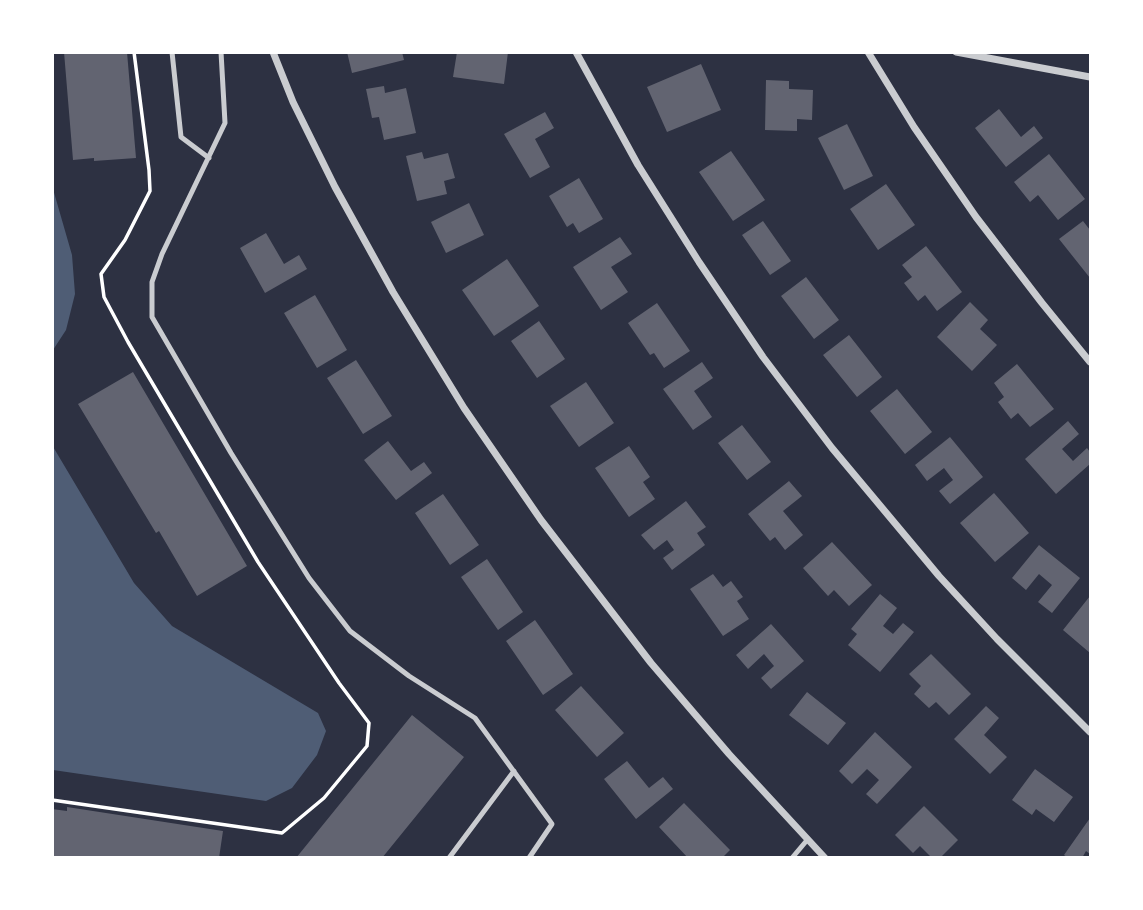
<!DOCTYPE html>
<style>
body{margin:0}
#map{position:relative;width:1143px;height:910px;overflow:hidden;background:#2d3142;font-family:"Zilla Slab",serif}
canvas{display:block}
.frame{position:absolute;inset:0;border:54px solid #fff;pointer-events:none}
</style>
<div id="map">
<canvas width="1143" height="910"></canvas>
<div class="frame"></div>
</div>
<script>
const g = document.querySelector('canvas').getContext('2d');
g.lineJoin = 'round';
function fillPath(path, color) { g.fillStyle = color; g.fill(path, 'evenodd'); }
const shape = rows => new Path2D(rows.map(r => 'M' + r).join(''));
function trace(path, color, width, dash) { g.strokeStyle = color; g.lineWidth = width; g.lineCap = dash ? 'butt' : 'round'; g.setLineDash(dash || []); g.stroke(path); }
fillPath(shape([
 [53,189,72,255,75,294,66,330,53,350],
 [52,445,134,583,172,626,318,713,326,731,317,755,292,788,266,801,53,770]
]), '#4f5d75');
fillPath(shape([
 [64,52,127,52,136,158,94,161,94,158,73,160],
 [347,52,402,52,404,60,352,73],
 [457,52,508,52,504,84,453,77],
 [701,64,721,110,667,132,647,87],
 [766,80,789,81,789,89,813,90,812,120,797,119,797,131,765,130],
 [384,86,385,93,406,88,416,133,384,140,379,117,372,118,366,89],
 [999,109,1021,137,1034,126,1043,138,1006,167,975,128],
 [545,112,554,128,535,139,550,167,530,178,504,134],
 [847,124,873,176,844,190,818,138],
 [731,151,765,200,733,221,699,172],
 [422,152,424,159,448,153,455,178,444,181,447,194,417,201,406,156],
 [1049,154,1085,199,1058,220,1038,195,1030,202,1014,182],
 [579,178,603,219,579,233,573,223,567,227,549,196],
 [886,184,915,225,878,250,850,209],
 [469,203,484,235,446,253,431,222],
 [763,221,791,261,770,275,742,235],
 [1083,221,1090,230,1090,278,1059,239],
 [266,233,284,264,299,255,307,269,265,293,240,248],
 [620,237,632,254,611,267,628,292,601,310,573,267],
 [926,246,962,292,937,311,925,295,918,301,904,283,912,277,902,265],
 [507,259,539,306,494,336,462,290],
 [806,277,839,320,814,339,781,296],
 [315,295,347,350,317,368,284,313],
 [970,302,988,320,980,329,997,345,972,371,937,337],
 [657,303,690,351,664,368,654,353,650,355,628,323],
 [539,321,565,359,537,378,511,341],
 [849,335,882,377,857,397,823,355],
 [356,360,392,416,363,434,327,378],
 [702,362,713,378,694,391,712,417,693,430,663,389],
 [1017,364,1054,409,1030,427,1018,413,1011,419,998,402,1004,397,994,383],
 [133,372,247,566,197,596,159,531,156,533,78,404],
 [586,382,614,423,579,447,550,406],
 [897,389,932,432,905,454,870,411],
 [1068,421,1079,434,1062,449,1073,461,1087,448,1090,452,1090,464,1056,494,1025,459],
 [742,425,771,462,747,480,718,443],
 [950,437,983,477,950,504,939,491,953,480,944,468,927,481,915,465],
 [388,441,411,471,424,462,432,473,396,500,364,460],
 [629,446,650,477,643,482,655,499,629,517,595,468],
 [789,481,802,496,783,511,803,535,785,550,775,537,770,541,748,514],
 [994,493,1029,533,995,562,960,523],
 [443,494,479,545,450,565,415,513],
 [686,501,706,527,697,533,705,545,672,570,663,558,674,550,667,540,654,550,641,535],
 [832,542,872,585,849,606,834,590,828,596,803,568],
 [1039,545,1080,578,1052,613,1038,602,1052,585,1039,574,1026,590,1012,578],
 [487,559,523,612,498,630,461,577],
 [713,574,723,587,731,581,743,597,737,601,749,619,723,636,690,589],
 [880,594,897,608,883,626,893,634,903,623,914,632,880,672,848,645,857,634,851,629],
 [1090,596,1090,653,1063,630],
 [535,620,573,674,543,695,506,641],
 [771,624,804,661,771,689,761,678,774,666,764,654,748,669,736,655],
 [931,654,971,694,949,715,936,702,929,708,914,694,921,686,909,674],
 [581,686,624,733,597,757,555,710],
 [807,692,846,723,828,745,789,715],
 [986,706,999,718,984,735,1007,757,990,774,954,739],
 [412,715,464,757,382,858,296,858],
 [875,732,912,767,877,804,866,794,879,780,867,769,852,784,839,771],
 [627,761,649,788,663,777,673,789,636,819,604,779],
 [1035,769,1073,797,1054,822,1036,809,1032,815,1012,800],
 [684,803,730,850,722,858,688,858,659,827],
 [924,806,958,840,940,858,932,858,920,846,913,853,895,835],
 [67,807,223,831,219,858,52,858,52,809,67,811],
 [1090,818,1090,854,1086,851,1082,858,1068,858,1064,855]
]), '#626471');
trace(shape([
 [52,800,282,833,324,798,367,746,369,723,339,683,258,562,128,342,104,297,101,274,125,240,150,191,149,170,134,52]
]), '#fff', 3.5);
trace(shape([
 [172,52,181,137,209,158],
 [221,52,225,123,162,254,152,282,152,317,231,453,309,578,350,631,409,676,475,718,552,824,529,858],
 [449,858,514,771],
 [792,858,808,839]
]), '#caccd0', 5);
trace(shape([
 [273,52,293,102,335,187,393,292,464,408,541,520,651,663,729,754,825,858],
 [576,52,638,165,699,262,763,357,832,448,939,576,997,639,1090,732],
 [868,52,914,127,976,217,1042,303,1090,362],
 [956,52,1090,77]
]), '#caccd0', 7);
</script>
